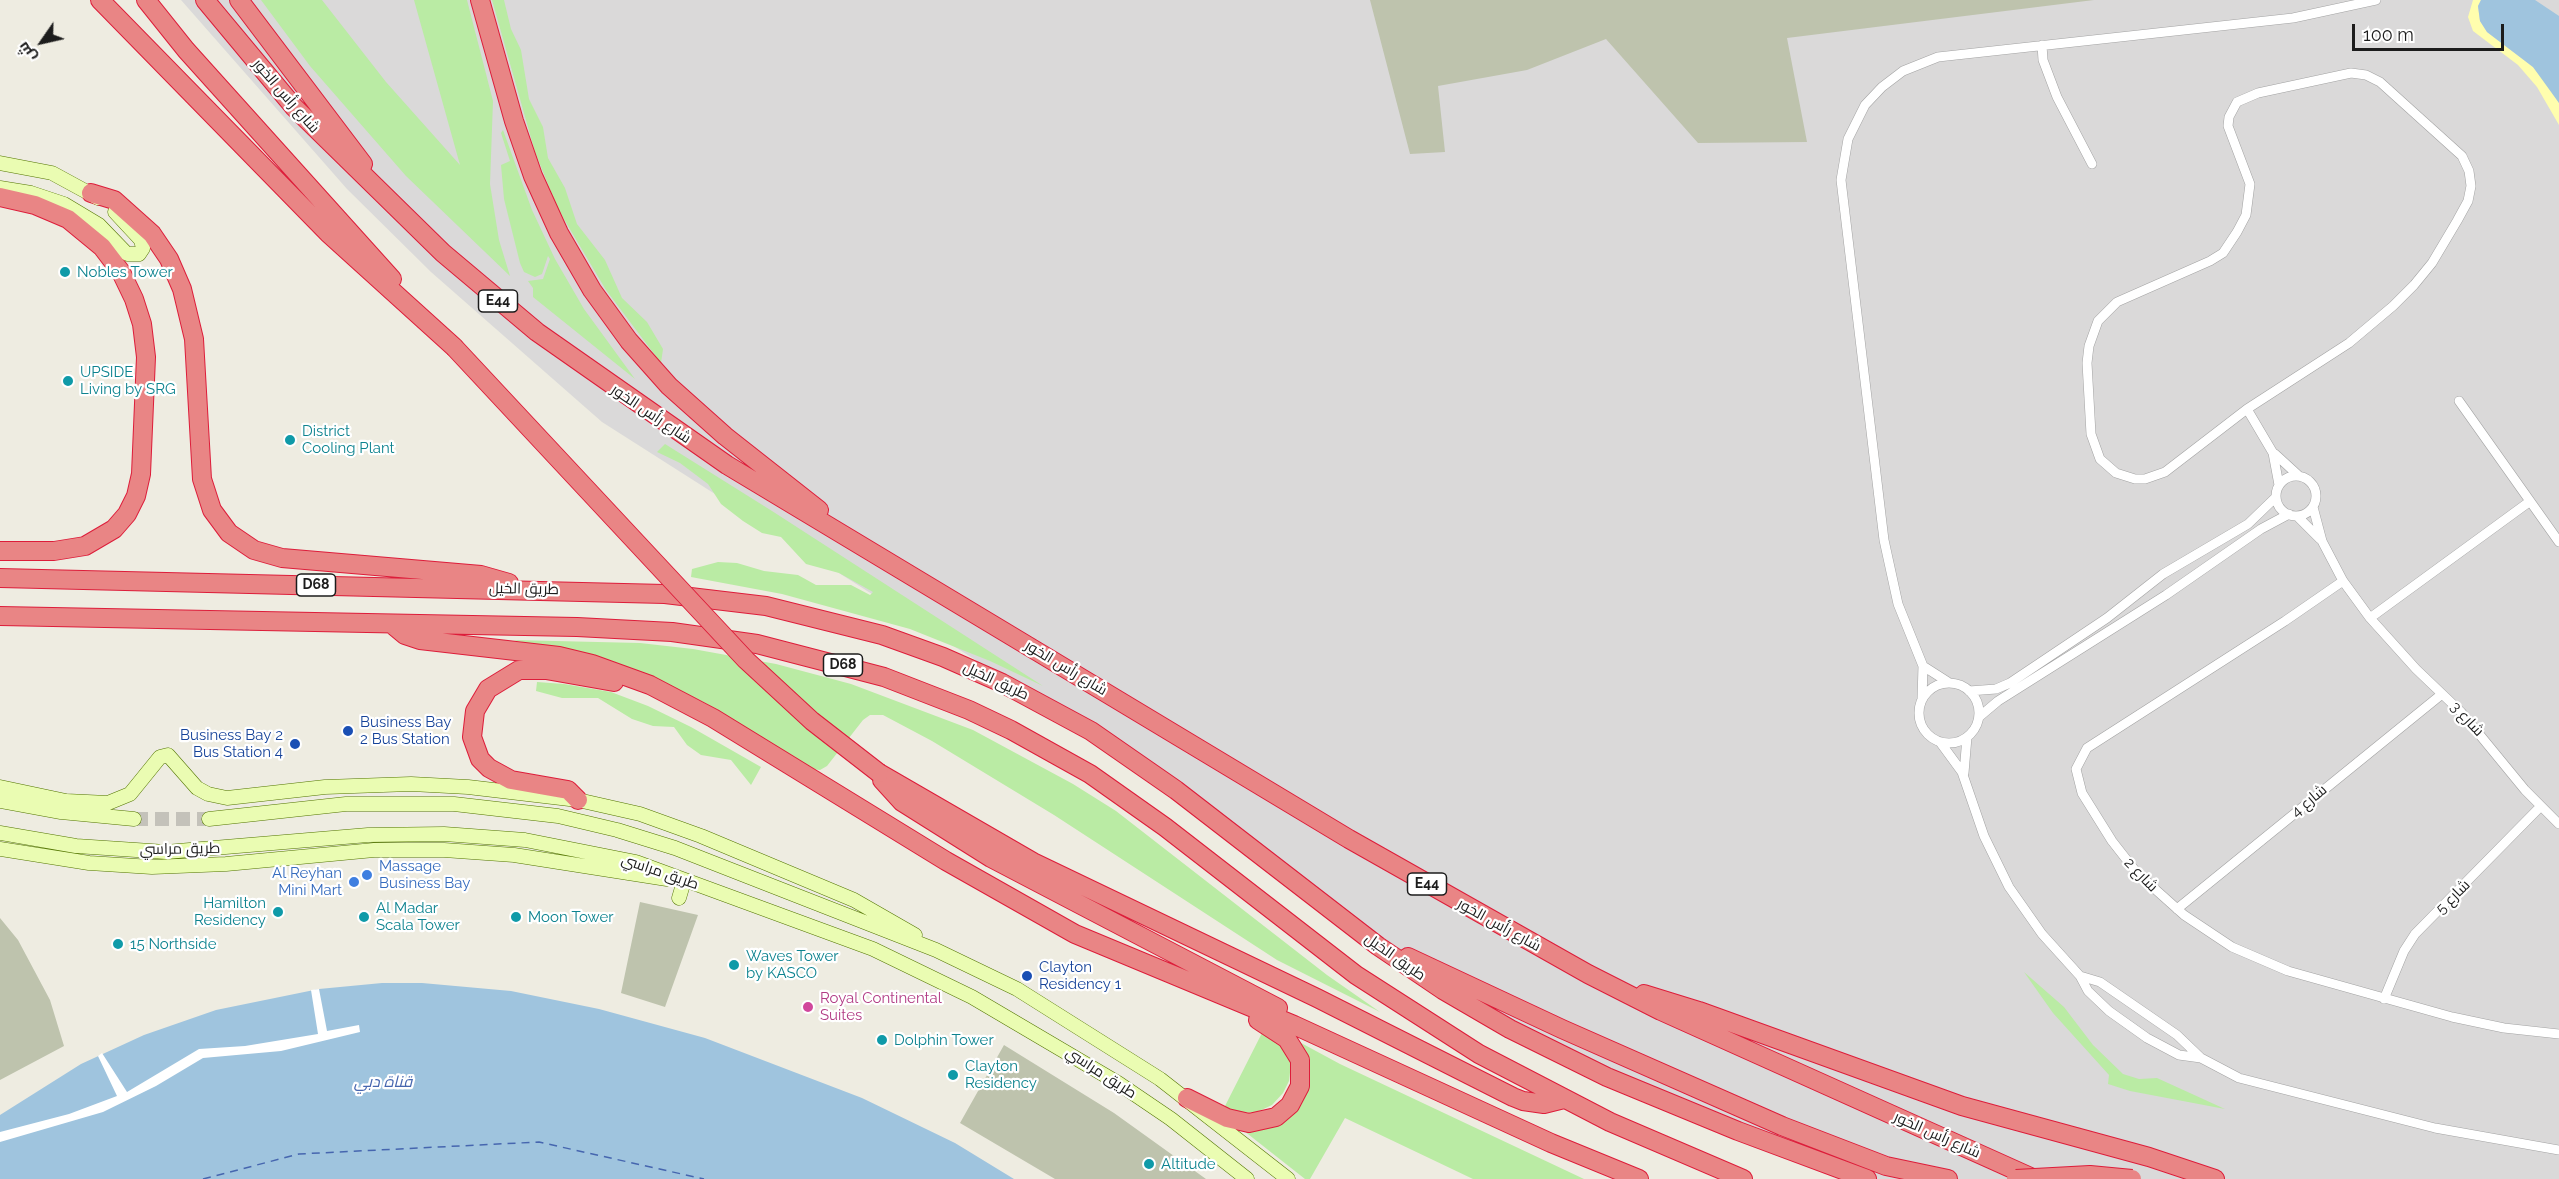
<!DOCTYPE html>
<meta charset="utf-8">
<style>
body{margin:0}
#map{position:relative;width:2559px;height:1179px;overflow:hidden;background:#eeece1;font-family:Raleway,Cairo,sans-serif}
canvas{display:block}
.north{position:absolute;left:12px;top:12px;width:60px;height:60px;-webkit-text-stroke:4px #fff;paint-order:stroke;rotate:236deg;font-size:16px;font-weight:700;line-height:24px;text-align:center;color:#1c1c1c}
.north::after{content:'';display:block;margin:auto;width:21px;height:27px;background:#1c1c1c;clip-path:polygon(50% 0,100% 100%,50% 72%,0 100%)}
.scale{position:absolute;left:2352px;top:24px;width:152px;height:27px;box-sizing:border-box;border:3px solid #1c1c1c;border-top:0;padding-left:8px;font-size:18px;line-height:21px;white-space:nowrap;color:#1c1c1c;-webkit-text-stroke:4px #fff;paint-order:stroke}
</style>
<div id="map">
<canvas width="2559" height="1179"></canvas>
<div class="north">ش</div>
<div class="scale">100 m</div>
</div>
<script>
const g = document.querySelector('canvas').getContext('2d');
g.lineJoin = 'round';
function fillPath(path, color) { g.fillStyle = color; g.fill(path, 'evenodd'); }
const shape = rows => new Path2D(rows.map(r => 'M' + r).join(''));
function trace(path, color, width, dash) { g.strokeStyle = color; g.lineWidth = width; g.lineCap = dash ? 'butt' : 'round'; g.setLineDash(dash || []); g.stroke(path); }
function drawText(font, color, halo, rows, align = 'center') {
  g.font = font + ' Raleway,Cairo,sans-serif'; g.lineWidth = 4.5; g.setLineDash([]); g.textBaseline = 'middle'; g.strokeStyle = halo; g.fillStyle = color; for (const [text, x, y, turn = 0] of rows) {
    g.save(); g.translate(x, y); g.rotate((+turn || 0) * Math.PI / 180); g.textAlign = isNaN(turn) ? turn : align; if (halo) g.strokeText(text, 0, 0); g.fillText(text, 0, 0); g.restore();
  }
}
fillPath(shape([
 [181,0,2559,0,2559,1179,1872,1179,1612,1077,1406,963,1021,689,602,422,431,272,347,189]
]), '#dad9d9');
fillPath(shape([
 [1370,0,2094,0,1787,38,1807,142,1698,143,1606,39,1527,70,1438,86,1445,152,1410,154],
 [640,902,698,915,665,1007,621,993],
 [0,918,18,940,50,1000,64,1046,0,1080],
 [1004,1045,1114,1113,1206,1179,1055,1179,960,1123]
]), '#bec3ad');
fillPath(shape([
 [261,0,322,0,386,82,460,165,414,0,467,0,493,101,490,184,499,240,510,276,406,176,310,66],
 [492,0,504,0,511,29,521,50,529,99,543,127,548,158,565,188,577,224,605,260,622,298,647,322,663,349,661,363,606,290,558,209,535,152],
 [503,130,532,210,555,259,584,309,635,379,533,297,533,288,528,281,543,279,550,259,548,256,542,274,535,277,524,272,520,263,504,199,501,165,510,161,501,133],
 [665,444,772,511,1043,686,990,661,910,629,782,594,691,577,692,569,718,562,737,563,764,571,798,575,816,585,851,585,870,595,873,592,839,573,806,564,781,537,762,533,743,521,721,504,708,484,680,463,657,452],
 [513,640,640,643,693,649,776,664,851,684,973,730,1073,784,1116,811,1327,975,1380,1012,1277,960,1054,815,932,741,883,715,870,715,863,720,827,766,820,770,810,769,707,704,657,679,561,650],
 [537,682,564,684,611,692,648,706,691,727,761,767,751,785,731,760,701,755,687,745,674,727,653,726,632,719,598,698,562,698,536,691],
 [2024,972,2064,1007,2093,1045,2123,1074,2139,1079,2157,1078,2225,1109,2130,1091,2108,1084,2109,1075,2053,1013],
 [1264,1029,1286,1049,1291,1064,1289,1081,1283,1093,1272,1105,1257,1112,1243,1113,1224,1108],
 [1290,1037,1340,1064,1584,1179,1473,1179,1345,1118,1310,1179,1305,1179,1239,1127,1293,1111]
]), '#baeba4');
fillPath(shape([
 [2473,0,2481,0,2478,6,2480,21,2487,32,2533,67,2549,87,2559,103,2559,125,2537,87,2518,65,2473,31,2468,17]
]), '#fffeae');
fillPath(shape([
 [2481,0,2535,0,2559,16,2559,103,2533,67,2487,32,2480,21,2478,6],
 [382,983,422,983,511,991,599,1009,705,1038,862,1098,955,1143,1014,1179,0,1179,0,1115,81,1064,144,1035,216,1010,319,989]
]), '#9fc4de');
fillPath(shape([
 [319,989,327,1031,359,1025,360,1032,281,1051,203,1058,156,1086,103,1112,0,1142,0,1132,69,1114,117,1096,98,1056,102,1053,127,1092,199,1049,245,1046,318,1034,311,990]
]), '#fff');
trace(shape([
 [203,1179,299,1154,539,1142,704,1179]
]), '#4666af', 1.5, [8, 6]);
trace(shape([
 [134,819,209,819]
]), '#c4c2ba', 14, [14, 7]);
const street = shape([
 [2042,45,2043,60,2057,97,2092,164],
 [2351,73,2366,75,2380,82,2462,156,2469,171,2471,186,2468,201,2457,221,2432,263,2414,285,2393,306,2349,343,2247,409,2165,472,2145,479,2135,479,2116,473,2100,459,2091,434,2087,363,2089,346,2098,321,2117,302,2210,261,2223,253,2237,232,2246,215,2250,184,2228,126,2229,117,2237,102,2258,93,2351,73],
 [2459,401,2559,542],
 [2247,409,2273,453,2279,485],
 [2275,454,2299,476],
 '2276 496a20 20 0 1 1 40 0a20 20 0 1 1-40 0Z',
 [2313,507,2322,541,2343,581,2370,618,2416,669,2461,712,2525,790,2559,824],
 [2297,516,2320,539],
 [2343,581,2285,621,2087,748,2076,769,2082,793,2112,841,2137,873,2184,915,2232,947,2288,971,2452,1017,2504,1028,2559,1034],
 [2370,618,2529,502],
 [1923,666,1948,682],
 '1919 713a30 30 0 1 1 60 0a30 30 0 1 1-60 0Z',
 [1969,691,1996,689,2010,683,2107,618,2163,574,2248,524,2276,497],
 [1922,699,1923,666,1898,604,1884,540,1841,180,1848,139,1865,105,1882,87,1903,71,1938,57,2293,18,2376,0],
 [1979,717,1998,701,2166,595,2261,529,2289,514],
 [1940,742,1962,772,1984,836,2009,887,2042,934,2080,976,2088,991,2109,1011,2147,1038,2179,1055,2201,1058],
 [1964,773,1967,737],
 [2177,909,2442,694],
 [2080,976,2100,982,2177,1035,2201,1058,2239,1078,2435,1128,2559,1150],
 [2384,999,2404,951,2415,934,2540,807]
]);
const secondary = shape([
 [0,163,52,173,98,198],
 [0,188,31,193,64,204,99,225,127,254,139,254,143,248,141,240,115,212],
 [0,787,66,801,108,803,130,794,160,757,168,755,197,788,208,794,227,798,325,787,411,784,468,787,578,800,640,814,701,836,854,900,915,935],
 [0,801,61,812,134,819],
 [209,819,346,804,454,804,558,816,617,830,675,848,936,950,1017,989,1160,1079,1288,1179],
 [0,833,76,846,166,852,368,835,444,834,525,840,636,862,873,949,972,997,1118,1083,1171,1119,1247,1179],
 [0,849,89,863,152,867,226,864,374,850,444,850,514,855,667,879],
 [679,898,684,881]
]);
const highway = shape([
 [100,0,328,233,454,347],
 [146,0,186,50,392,279],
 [205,0,294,107,443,253,537,332,727,465,1349,839,1588,974,1661,1011,2035,1179],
 [239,0,363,164],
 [480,0,514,121,533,176,559,233,592,290,629,341,669,386,725,436,819,510],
 [91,193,114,200,152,234,169,259,182,289,194,339,202,479,212,510,229,533,254,550,282,558,481,575,509,583],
 [0,197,35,205,68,219,102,247,121,272,134,299,142,324,146,357,141,474,136,496,127,514,114,529,85,546,54,551,0,551],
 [0,578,665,594,766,606,882,635,943,657,1002,683,1091,731,1176,790,1378,946,1443,990,1510,1029,1607,1077,1738,1131,1867,1179],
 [0,616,577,627,672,632,757,644,884,677,969,710,1011,730,1090,774,1165,827,1356,975,1479,1054,1610,1122,1743,1179],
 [393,625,405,635,420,640,559,656,592,664,650,685,713,718,946,861,1075,934,1294,1025,1551,1143,1639,1179],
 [879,773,1033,862,1317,998,1513,1097,1523,1101,1544,1104,1564,1099],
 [882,780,902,802,991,858,1278,1008],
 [578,800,568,790,511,780,489,768,480,759,472,737,475,711,488,689,519,670,546,670,614,682],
 [1408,957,1562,1029,1782,1126,1886,1166,1948,1179],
 [1644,994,1699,1011,1962,1106,2149,1157,2215,1179],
 [1187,1098,1227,1118,1249,1123,1276,1117,1290,1105,1300,1086,1300,1060,1287,1039,1258,1020]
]);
trace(street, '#a3a3a3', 10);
trace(secondary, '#537501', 15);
trace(highway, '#dd1d3a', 20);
trace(street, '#fff', 9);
trace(secondary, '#eafcb2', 14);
trace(highway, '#e98585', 18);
const highwayBridge = shape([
 [454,347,746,660,812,721,879,773],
 [2016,1179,2090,1175,2132,1179]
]);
trace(highwayBridge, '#dd1d3a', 20, []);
trace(highwayBridge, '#e98585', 18);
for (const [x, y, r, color] of [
 [65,272,6,"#0f9aa8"],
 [68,381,6,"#0f9aa8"],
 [290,440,6,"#0f9aa8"],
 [348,731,6,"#1a4fb4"],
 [295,744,6,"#1a4fb4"],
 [367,875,6,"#3f7fe0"],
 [354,882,6,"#3f7fe0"],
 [278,912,6,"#0f9aa8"],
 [364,917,6,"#0f9aa8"],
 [516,917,6,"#0f9aa8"],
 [118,944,6,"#0f9aa8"],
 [734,965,6,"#0f9aa8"],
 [1027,976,6,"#1a4fb4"],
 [808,1007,6,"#d1479c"],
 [882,1040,6,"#0f9aa8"],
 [953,1075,6,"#0f9aa8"],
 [1149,1164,6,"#0f9aa8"]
]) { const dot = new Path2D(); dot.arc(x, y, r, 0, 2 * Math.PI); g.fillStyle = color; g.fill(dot); trace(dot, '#fff', 2); }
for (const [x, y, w] of [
 [498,301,39],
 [316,585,39],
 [843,665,39],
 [1427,884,39]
]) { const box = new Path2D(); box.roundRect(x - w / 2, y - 11, w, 22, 4.5); g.fillStyle = '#fff'; g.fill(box); trace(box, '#1c1c1c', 1.5); }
drawText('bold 14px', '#1c1c1c', null, [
 ["E44",498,301],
 ["D68",316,585],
 ["D68",843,665],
 ["E44",1427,884]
]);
drawText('15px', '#1c1c1c', '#fff', [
 ["شارع رأس الخور",286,96,49],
 ["شارع رأس الخور",651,414,34],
 ["طريق الخيل",524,589,1],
 ["شارع رأس الخور",1066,668,31],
 ["طريق الخيل",996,681,25],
 ["شارع 3",2467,719,47],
 ["شارع 4",2309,801,-40],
 ["طريق مراسي",180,849,-1],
 ["طريق مراسي",660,872,19],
 ["شارع 2",2141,875,46],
 ["شارع 5",2453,897,-45],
 ["شارع رأس الخور",1499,925,29],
 ["طريق الخيل",1395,957,35],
 ["طريق مراسي",1101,1073,33],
 ["شارع رأس الخور",1937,1135,24]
]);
drawText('15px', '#0d838f', '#fff', [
 ["Nobles Tower",77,272],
 ["UPSIDE",80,372],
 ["Living by SRG",80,389],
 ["District",302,431],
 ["Cooling Plant",302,448],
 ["Hamilton",266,903,"right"],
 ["Residency",266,920,"right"],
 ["Al Madar",376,908],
 ["Scala Tower",376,925],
 ["Moon Tower",528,917],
 ["15 Northside",130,944],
 ["Waves Tower",746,956],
 ["by KASCO",746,973],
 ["Dolphin Tower",894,1040],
 ["Clayton",965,1066],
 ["Residency",965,1083],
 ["Altitude",1161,1164]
], 'left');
drawText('15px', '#164399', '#fff', [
 ["Business Bay",360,722],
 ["2 Bus Station",360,739],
 ["Business Bay 2",283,735,"right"],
 ["Bus Station 4",283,752,"right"],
 ["Clayton",1039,967],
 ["Residency 1",1039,984]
], 'left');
drawText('15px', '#366cbe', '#fff', [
 ["Massage",379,866],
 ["Business Bay",379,883],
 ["Al Reyhan",342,873,"right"],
 ["Mini Mart",342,890,"right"]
], 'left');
drawText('15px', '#b23c85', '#fff', [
 ["Royal Continental",820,998],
 ["Suites",820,1015]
], 'left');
drawText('italic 16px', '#4666af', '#fff', [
 ["قناة دبي",383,1082]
]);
</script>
